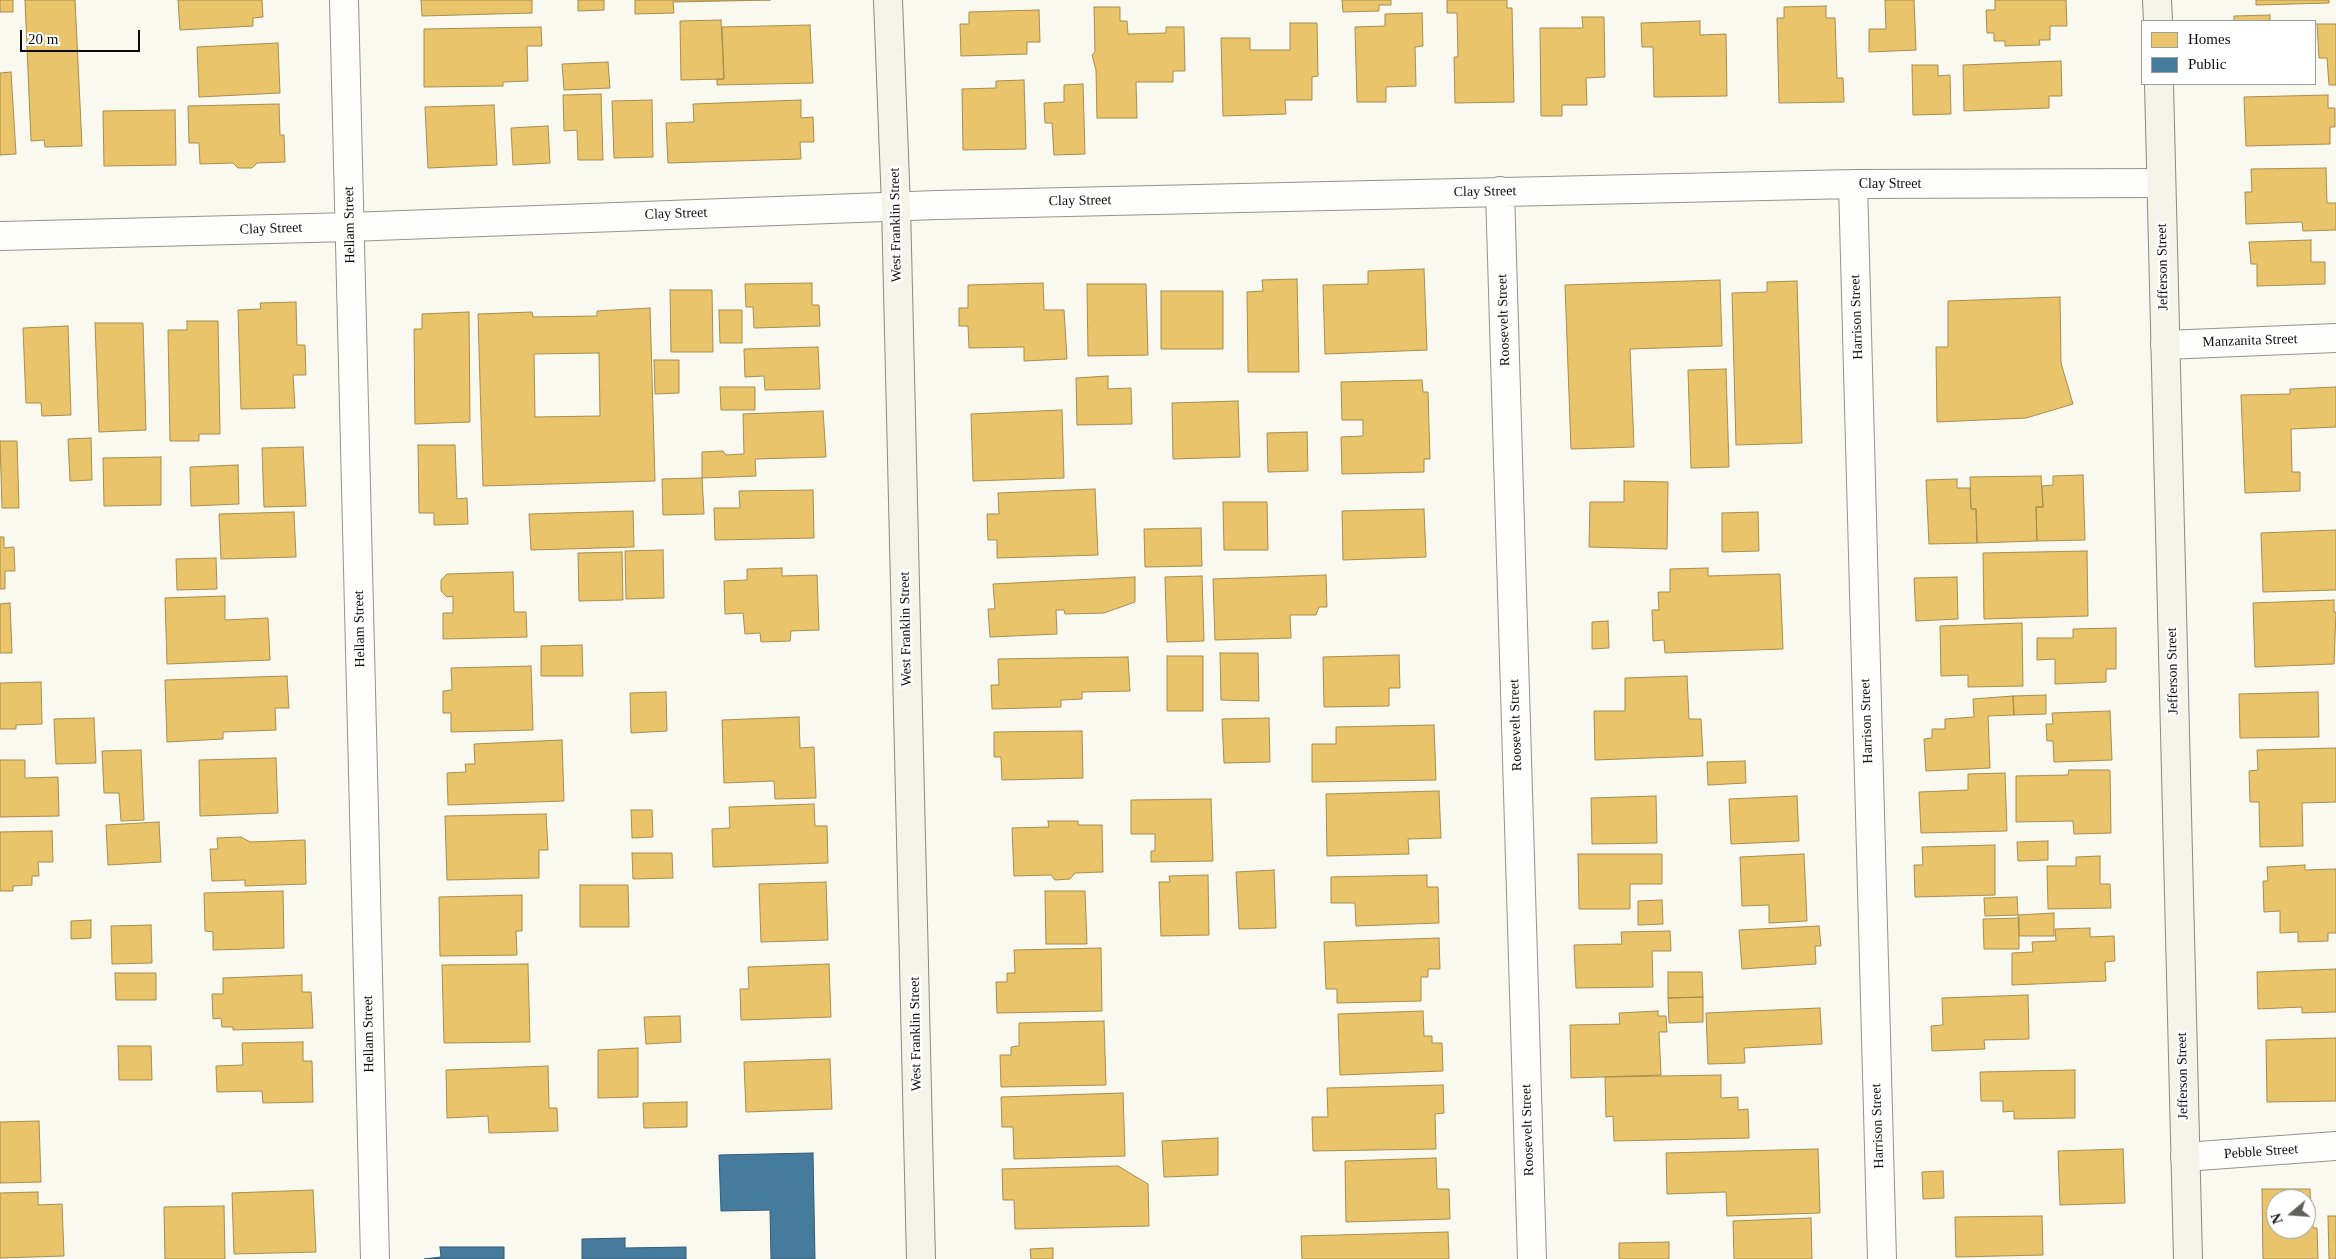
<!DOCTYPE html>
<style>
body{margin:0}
#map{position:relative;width:2336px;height:1259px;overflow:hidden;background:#faf9ef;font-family:Georgia,serif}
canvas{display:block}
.legend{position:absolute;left:2141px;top:20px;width:175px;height:65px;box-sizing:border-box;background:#fff;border:1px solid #9e9e9e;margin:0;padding:6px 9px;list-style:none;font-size:15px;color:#0c0c0c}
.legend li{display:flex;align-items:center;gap:10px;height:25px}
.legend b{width:25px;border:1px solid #9e9e9e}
.north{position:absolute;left:2266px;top:1189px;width:50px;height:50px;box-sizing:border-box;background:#fff;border:1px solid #9e9e9e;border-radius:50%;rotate:252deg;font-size:14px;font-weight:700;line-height:20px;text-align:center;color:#0c0c0c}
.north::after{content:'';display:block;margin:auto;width:18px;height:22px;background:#5f5f5b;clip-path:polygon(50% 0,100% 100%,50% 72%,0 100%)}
.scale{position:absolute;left:20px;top:30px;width:120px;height:22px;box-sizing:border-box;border:2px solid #0c0c0c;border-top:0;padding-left:6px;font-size:15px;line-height:18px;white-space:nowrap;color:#0c0c0c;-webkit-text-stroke:4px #fff;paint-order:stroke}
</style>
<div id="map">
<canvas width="2336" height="1259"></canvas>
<ul class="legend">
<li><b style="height:14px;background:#e9c46a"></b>Homes</li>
<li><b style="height:14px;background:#457b9d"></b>Public</li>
</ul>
<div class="north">N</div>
<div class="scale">20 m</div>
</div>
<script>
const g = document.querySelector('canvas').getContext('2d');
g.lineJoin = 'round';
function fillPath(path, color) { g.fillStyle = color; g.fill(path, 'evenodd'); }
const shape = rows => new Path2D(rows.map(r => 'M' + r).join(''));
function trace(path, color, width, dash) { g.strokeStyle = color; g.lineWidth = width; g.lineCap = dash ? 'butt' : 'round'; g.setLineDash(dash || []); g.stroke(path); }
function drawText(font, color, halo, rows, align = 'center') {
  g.font = font + ' Georgia,serif'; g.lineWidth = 5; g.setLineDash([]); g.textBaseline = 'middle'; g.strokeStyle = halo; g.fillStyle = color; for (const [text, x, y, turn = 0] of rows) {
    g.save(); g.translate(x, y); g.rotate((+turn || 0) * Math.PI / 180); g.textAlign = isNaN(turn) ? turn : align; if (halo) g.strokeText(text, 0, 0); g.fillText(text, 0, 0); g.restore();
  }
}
const homes = shape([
 [0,0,13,0,13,12,0,12,0,0],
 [25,0,75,0,82,146,45,147,44,140,31,141,25,0],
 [178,0,262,0,263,17,253,18,253,26,180,30,178,0],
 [421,0,532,0,532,13,422,16,421,0],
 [578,0,604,0,604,10,578,11,578,0],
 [635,0,771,0,673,2,674,13,635,14,635,0],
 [1342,0,1391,0,1391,5,1379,5,1379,11,1343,12,1342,0],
 [1447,0,1507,0,1507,8,1512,8,1514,102,1455,103,1454,57,1458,57,1457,13,1447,13,1447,0],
 [1885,0,1914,0,1916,50,1869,52,1869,29,1886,29,1885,0],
 [1995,0,2066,0,2067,26,2050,26,2050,40,2039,40,2040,45,2005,46,2005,41,1994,41,1994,33,1987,33,1986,10,1995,10,1995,0],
 [2256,0,2329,0,2329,3,2256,5,2256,0],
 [1826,6,1826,18,1835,18,1837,78,1843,78,1844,102,1779,103,1777,18,1784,18,1784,7,1826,6],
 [1094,7,1120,7,1120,21,1127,21,1128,34,1166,33,1166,27,1184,27,1185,71,1173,71,1173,82,1136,82,1137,118,1097,118,1096,70,1092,55,1095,52,1094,7],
 [1039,10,1040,42,1027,42,1027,54,961,56,960,24,969,24,969,12,1039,10],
 [1422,13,1423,46,1415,47,1416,86,1386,87,1386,102,1357,102,1355,27,1385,26,1385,14,1422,13],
 [2270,15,2270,21,2234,21,2234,16,2270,15],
 [1582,17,1604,17,1605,77,1586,78,1587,105,1562,105,1562,116,1541,116,1540,28,1583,28,1582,17],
 [721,20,724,79,681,80,680,21,721,20],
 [1700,21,1700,35,1726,34,1727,96,1654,97,1653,47,1642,47,1641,23,1700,21],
 [1290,23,1317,23,1318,76,1312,77,1312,100,1285,100,1286,114,1223,116,1221,38,1250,38,1250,50,1290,50,1290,23],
 [2317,24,2336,24,2336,85,2329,85,2327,58,2319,58,2317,24],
 [810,25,813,83,717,85,717,79,724,79,722,27,810,25],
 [541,27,542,46,527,46,528,81,503,82,503,86,424,87,424,29,541,27],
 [278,43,280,93,199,97,197,47,278,43],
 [2061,61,2062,96,2049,96,2049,108,1964,111,1963,65,2061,61],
 [608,62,610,88,564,90,562,64,608,62],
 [1912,65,1938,65,1938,76,1950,75,1951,114,1913,115,1912,65],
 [11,72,16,154,0,155,0,73,11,72],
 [1024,80,1026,149,963,150,962,89,996,88,996,81,1024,80],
 [1083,84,1085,154,1054,155,1052,123,1045,123,1044,103,1064,102,1064,85,1083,84],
 [601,94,603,160,578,160,577,130,564,131,563,95,601,94],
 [2328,95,2328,108,2335,108,2335,127,2330,127,2330,144,2246,146,2244,97,2328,95],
 [652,100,653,157,614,158,612,101,652,100],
 [801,100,801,118,813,117,814,142,800,142,801,159,668,163,666,123,694,122,693,104,801,100],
 [279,104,280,135,284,135,285,162,257,163,252,168,238,168,233,163,200,164,199,143,189,143,188,106,279,104],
 [494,105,497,165,428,168,425,107,494,105],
 [175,110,176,165,104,166,103,111,175,110],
 [548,126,550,163,513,165,511,128,548,126],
 [2326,168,2327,203,2336,203,2336,230,2303,231,2302,222,2246,224,2245,192,2252,192,2251,169,2326,168],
 [2311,240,2311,262,2325,262,2325,284,2257,286,2257,264,2251,264,2249,242,2311,240],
 [1424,269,1427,350,1325,354,1323,285,1368,284,1368,271,1424,269],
 [1297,279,1299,372,1248,372,1247,292,1263,291,1262,280,1297,279],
 [1720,280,1722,346,1630,349,1634,447,1571,449,1565,285,1720,280],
 [1797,281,1802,443,1736,445,1732,293,1767,292,1767,282,1797,281],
 [812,283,812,305,819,305,820,326,754,328,753,307,746,307,745,284,812,283],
 [1043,283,1044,310,1064,310,1067,359,1024,361,1024,347,969,348,968,326,959,326,959,308,968,308,968,285,1043,283],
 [1087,284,1146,284,1148,355,1088,356,1087,284],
 [670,290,712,290,713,352,671,352,670,290],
 [1161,291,1223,291,1223,349,1161,349,1161,291],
 [2060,297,2061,363,2073,404,2026,418,1937,422,1936,347,1948,347,1948,301,2060,297],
 [296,302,297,345,305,345,306,375,293,375,295,408,241,409,238,310,261,309,260,303,296,302],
 [650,308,655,481,483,486,478,314,532,312,533,317,597,316,597,311,650,308],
 [599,353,600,416,535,417,534,354,599,353],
 [719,310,742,310,742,343,720,343,719,310],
 [469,312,470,422,415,424,414,329,422,329,422,314,469,312],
 [187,321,218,321,220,434,199,434,199,441,170,441,168,330,187,330,187,321],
 [95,323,143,323,146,430,99,432,95,323],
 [68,326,71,415,42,416,41,403,26,403,23,328,68,326],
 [818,347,820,389,765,390,764,376,745,377,744,349,818,347],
 [654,360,679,360,679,393,655,394,654,360],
 [1726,369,1729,467,1691,468,1688,370,1726,369],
 [1108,376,1108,389,1131,388,1132,424,1077,425,1076,378,1108,376],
 [1422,380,1423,392,1428,392,1430,459,1424,459,1424,472,1342,474,1341,437,1363,436,1363,420,1342,420,1341,382,1422,380],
 [720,387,755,387,755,410,721,410,720,387],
 [2336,387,2336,427,2291,429,2292,472,2300,472,2300,491,2245,493,2241,395,2290,394,2290,389,2336,387],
 [1238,401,1240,457,1173,459,1172,403,1238,401],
 [1062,410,1064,478,973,481,971,414,1062,410],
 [823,411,826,457,755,459,756,476,702,478,702,452,723,451,726,455,744,454,743,414,823,411],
 [1307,432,1308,471,1268,472,1267,433,1307,432],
 [91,438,92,480,70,481,68,439,91,438],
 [0,441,17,441,19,508,2,508,0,441],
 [418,445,455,445,457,499,467,498,468,524,434,525,434,513,419,513,418,445],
 [303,447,306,506,264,507,262,448,303,447],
 [161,457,161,505,104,506,103,458,161,457],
 [238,465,239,504,191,506,190,467,238,465],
 [2083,475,2085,540,2037,541,2036,507,2043,507,2042,486,2053,485,2053,476,2083,475],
 [2041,476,2043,507,2036,507,2037,541,1977,543,1976,509,1971,509,1970,477,2041,476],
 [702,478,704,514,663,515,662,479,702,478],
 [1957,479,1957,488,1970,488,1971,509,1976,509,1977,543,1929,544,1926,480,1957,479],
 [1624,481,1668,482,1667,549,1589,547,1590,502,1624,502,1624,481],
 [1095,489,1098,555,997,558,997,540,988,540,987,514,999,514,998,493,1095,489],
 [813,490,814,538,715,540,714,508,740,508,739,491,813,490],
 [1223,502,1267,502,1268,550,1224,550,1223,502],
 [1424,509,1426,557,1343,560,1342,511,1424,509],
 [633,511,634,547,531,550,529,514,633,511],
 [294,512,296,557,221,559,219,514,294,512],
 [1758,512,1759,551,1722,552,1722,513,1758,512],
 [1201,528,1202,566,1145,567,1144,529,1201,528],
 [2336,530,2336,590,2263,592,2261,533,2336,530],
 [0,537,4,537,4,548,14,547,15,571,5,571,5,589,0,589,0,537],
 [663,550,664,598,626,599,625,551,663,550],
 [2087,551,2088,616,1984,619,1983,553,2087,551],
 [622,552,623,600,579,601,578,553,622,552],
 [216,558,217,589,177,590,176,559,216,558],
 [782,568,782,576,817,575,819,630,791,631,790,641,761,642,760,633,745,634,743,613,725,614,724,581,747,580,747,569,782,568],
 [1708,568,1708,576,1780,574,1783,649,1665,653,1664,640,1653,641,1652,610,1659,610,1658,592,1670,592,1670,569,1708,568],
 [513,572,514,612,526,612,527,637,443,639,443,613,453,613,453,596,447,597,441,591,441,580,447,574,513,572],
 [1326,575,1327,607,1319,607,1316,615,1290,615,1291,638,1215,640,1213,579,1326,575],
 [1202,576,1204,641,1167,642,1165,577,1202,576],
 [1135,577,1135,602,1104,613,1065,614,1064,610,1056,610,1057,634,990,637,988,609,995,609,993,584,1135,577],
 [1957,577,1958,619,1916,621,1914,578,1957,577],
 [225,596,225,620,268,618,270,660,167,664,165,598,225,596],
 [2334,600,2334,612,2336,612,2334,664,2255,667,2253,603,2334,600],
 [10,603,12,653,0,653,0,604,10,603],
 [1608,621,1609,648,1592,649,1592,622,1608,621],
 [2022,623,2023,686,1968,687,1968,675,1941,676,1940,626,2022,623],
 [2116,628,2116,669,2106,669,2106,682,2055,684,2055,659,2037,660,2037,638,2073,638,2073,629,2116,628],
 [582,645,583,676,541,676,541,646,582,645],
 [1220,653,1258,653,1259,701,1221,700,1220,653],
 [1399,655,1400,688,1389,688,1389,706,1324,707,1323,657,1399,655],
 [1167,656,1203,656,1203,711,1167,711,1167,656],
 [1128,657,1130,691,1082,692,1082,699,1061,700,1061,707,992,709,991,685,999,685,998,659,1128,657],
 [531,666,533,730,451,732,451,713,443,713,443,691,452,690,451,668,531,666],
 [287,676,289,708,275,708,276,730,223,732,223,739,167,742,165,680,287,676],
 [1687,676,1689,719,1701,719,1703,756,1595,760,1594,711,1625,711,1625,678,1687,676],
 [41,682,42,724,16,725,16,729,0,729,0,683,41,682],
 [666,692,667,731,631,733,630,693,666,692],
 [2318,692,2319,737,2240,738,2239,694,2318,692],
 [2046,695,2046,714,2014,715,2013,696,2046,695],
 [2013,696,2014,715,1988,716,1990,768,1926,771,1924,739,1932,738,1932,729,1945,729,1945,719,1974,717,1973,699,2013,696],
 [2110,711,2112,760,2054,762,2053,741,2047,741,2046,724,2053,724,2052,713,2110,711],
 [799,717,800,748,814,747,816,798,775,799,774,781,724,783,722,720,799,717],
 [94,718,96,763,56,764,54,719,94,718],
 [1269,718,1270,762,1224,763,1222,719,1269,718],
 [1434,725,1436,780,1312,782,1312,744,1336,744,1336,727,1434,725],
 [1082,731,1083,778,1002,780,1001,757,994,757,994,732,1082,731],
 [562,740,564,801,448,805,447,773,466,772,465,764,475,764,474,744,562,740],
 [2336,748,2336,802,2302,803,2303,846,2260,847,2259,802,2250,802,2249,771,2258,770,2257,750,2336,748],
 [141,750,144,820,121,821,119,793,104,793,102,751,141,750],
 [276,758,278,813,200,816,199,760,276,758],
 [0,760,25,760,25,778,58,777,59,816,0,817,0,760],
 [1745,761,1746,783,1708,785,1707,762,1745,761],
 [2069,770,2110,770,2111,833,2074,834,2073,821,2016,822,2016,776,2068,775,2069,770],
 [2005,773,2007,831,1921,833,1919,792,1968,790,1968,774,2005,773],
 [1439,791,1441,838,1408,839,1409,854,1327,856,1326,794,1439,791],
 [1656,796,1657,843,1592,844,1591,798,1656,796],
 [1797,796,1799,841,1731,844,1729,799,1797,796],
 [1211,799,1213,861,1151,862,1151,851,1155,851,1155,834,1131,834,1131,800,1211,799],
 [814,804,815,826,827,826,828,863,713,867,712,829,730,828,729,807,814,804],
 [631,810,652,810,653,837,632,838,631,810],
 [546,814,548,850,539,850,539,878,447,880,445,816,546,814],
 [1048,821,1078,821,1078,825,1102,825,1103,872,1075,873,1070,879,1055,880,1051,875,1014,876,1012,828,1049,827,1048,821],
 [159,822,161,862,108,865,106,825,159,822],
 [52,831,53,862,38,862,39,876,32,876,32,885,13,886,13,891,0,891,0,832,52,831],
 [241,837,250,842,305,840,306,884,245,886,245,880,212,881,210,849,218,849,217,838,241,837],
 [2048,841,2048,860,2018,861,2017,842,2048,841],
 [1995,845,1995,895,1915,897,1914,865,1923,865,1922,847,1995,845],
 [632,853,672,853,673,878,633,879,632,853],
 [1578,854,1662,854,1662,884,1630,884,1630,909,1579,909,1578,854],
 [1804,854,1807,921,1769,923,1769,905,1742,906,1740,857,1804,854],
 [2100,856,2100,884,2110,884,2111,908,2048,909,2047,866,2076,866,2076,857,2100,856],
 [2305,865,2305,870,2336,869,2336,933,2328,933,2328,941,2298,942,2298,932,2280,933,2280,911,2264,912,2263,881,2268,881,2267,867,2305,865],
 [1274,870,1276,928,1239,929,1236,872,1274,870],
 [1208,875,1209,935,1161,936,1159,882,1170,882,1169,876,1208,875],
 [1427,875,1427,887,1438,887,1439,923,1356,926,1355,903,1331,903,1331,877,1427,875],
 [826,882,828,940,761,942,759,884,826,882],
 [580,885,628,885,629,927,580,927,580,885],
 [283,891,284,948,213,950,213,932,205,931,204,893,283,891],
 [1045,891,1085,891,1087,944,1046,944,1045,891],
 [522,895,522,931,516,931,517,955,440,956,439,897,522,895],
 [2017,897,2018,915,1985,916,1984,898,2017,897],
 [1662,900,1663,924,1638,925,1638,901,1662,900],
 [2054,913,2054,936,2019,936,2018,915,2054,913],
 [2019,918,2019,949,1984,949,1983,919,2019,918],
 [91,920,91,938,71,939,71,921,91,920],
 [151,925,152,963,112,964,111,926,151,925],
 [1819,926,1821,946,1815,946,1816,964,1742,969,1739,930,1819,926],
 [2090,928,2090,937,2114,936,2115,961,2105,962,2106,981,2012,985,2012,953,2033,952,2032,942,2056,941,2055,929,2090,928],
 [1670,931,1671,951,1652,951,1653,987,1576,988,1574,945,1622,944,1621,932,1670,931],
 [1439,938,1440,969,1428,969,1428,977,1421,977,1421,1001,1337,1003,1337,989,1326,989,1324,942,1439,938],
 [1101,948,1102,1011,997,1013,996,982,1007,982,1007,973,1015,973,1014,950,1101,948],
 [528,964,530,1042,444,1043,442,965,528,964],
 [829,964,831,1017,741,1020,740,989,749,989,748,967,829,964],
 [2336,969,2336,1012,2302,1013,2302,1007,2258,1009,2257,972,2336,969],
 [1668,972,1702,972,1703,997,1668,998,1668,972],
 [115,973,156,973,156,1000,116,1000,115,973],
 [302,975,302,992,311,992,313,1028,233,1030,233,1027,222,1027,221,1018,213,1019,212,994,223,994,223,978,302,975],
 [2028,995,2029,1039,1984,1040,1985,1049,1932,1051,1931,1026,1943,1025,1942,998,2028,995],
 [1703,997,1703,1022,1669,1023,1668,998,1703,997],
 [1820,1008,1822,1044,1744,1048,1745,1063,1708,1064,1706,1013,1820,1008],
 [1423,1011,1424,1036,1432,1036,1432,1043,1442,1043,1443,1071,1340,1075,1338,1014,1423,1011],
 [1658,1011,1658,1016,1666,1016,1667,1032,1659,1032,1661,1075,1571,1078,1570,1025,1620,1024,1619,1013,1658,1011],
 [680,1016,681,1042,646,1044,644,1017,680,1016],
 [1104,1021,1106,1085,1001,1087,1000,1055,1011,1055,1011,1047,1019,1046,1019,1023,1104,1021],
 [2336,1038,2336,1101,2267,1102,2266,1040,2336,1038],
 [303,1042,303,1061,312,1061,313,1102,263,1103,262,1091,217,1092,216,1066,243,1065,242,1043,303,1042],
 [118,1046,151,1046,152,1080,119,1080,118,1046],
 [638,1048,638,1097,598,1098,598,1050,638,1048],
 [830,1059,832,1109,746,1112,744,1062,830,1059],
 [548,1066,549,1108,557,1108,558,1131,489,1133,488,1116,447,1118,446,1070,548,1066],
 [2075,1070,2075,1118,2014,1119,2014,1111,2003,1112,2003,1101,1981,1101,1980,1072,2075,1070],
 [1721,1075,1721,1098,1738,1097,1738,1110,1748,1109,1749,1138,1614,1141,1613,1116,1606,1117,1605,1077,1721,1075],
 [1443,1085,1444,1113,1435,1114,1436,1149,1313,1151,1312,1117,1328,1117,1327,1088,1443,1085],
 [1123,1093,1125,1156,1014,1159,1013,1127,1002,1127,1001,1097,1123,1093],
 [687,1102,687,1127,644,1128,643,1103,687,1102],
 [39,1121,41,1182,0,1183,0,1122,39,1121],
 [1218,1138,1218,1175,1164,1177,1162,1141,1218,1138],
 [1818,1149,1820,1213,1727,1216,1726,1192,1667,1194,1666,1153,1818,1149],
 [2123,1149,2125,1203,2060,1205,2058,1151,2123,1149],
 [1436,1158,1437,1189,1449,1189,1450,1219,1346,1222,1345,1161,1436,1158],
 [1118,1166,1148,1184,1149,1226,1015,1229,1014,1200,1003,1200,1002,1169,1118,1166],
 [1943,1171,1944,1198,1923,1199,1922,1172,1943,1171],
 [2262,1189,2310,1189,2311,1215,2313,1216,2313,1228,2317,1228,2318,1259,2263,1259,2262,1189],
 [2276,1199,2306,1199,2306,1229,2276,1229,2276,1199],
 [313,1190,316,1252,234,1254,232,1193,313,1190],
 [38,1192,38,1205,62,1204,64,1256,0,1258,0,1193,38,1192],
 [224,1206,225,1259,165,1259,164,1207,224,1206],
 [2042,1216,2043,1255,1956,1257,1955,1217,2042,1216],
 [2328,1216,2336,1216,2336,1259,2329,1259,2328,1216],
 [1811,1218,1812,1259,1734,1259,1733,1221,1811,1218],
 [1448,1232,1449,1259,1302,1259,1301,1236,1448,1232],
 [1669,1242,1669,1259,1619,1259,1619,1243,1669,1242],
 [1053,1248,1053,1259,1031,1259,1030,1249,1053,1248]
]);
fillPath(homes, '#e9c46a');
trace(homes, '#a78d4e', 1);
const public = shape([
 [813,1153,815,1259,771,1259,770,1210,721,1211,719,1155,813,1153],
 [625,1238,625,1248,686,1247,686,1259,582,1259,582,1239,625,1238],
 [440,1247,504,1247,504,1259,424,1259,441,1257,440,1247]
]);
fillPath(public, '#457b9d');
trace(public, '#345a72', 1);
const street = shape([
 [344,0,375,1259],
 [1853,184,1882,1259],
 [1500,191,1532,1259],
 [0,236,350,227,937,205,1853,184,2161,183],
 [2165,345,2336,338],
 [2185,1157,2336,1146]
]);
const secondary = shape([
 [888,0,896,206,921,1259],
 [2157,0,2158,21],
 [2159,84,2188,1259]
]);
trace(street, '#93938e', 30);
trace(secondary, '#8a8985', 30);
trace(street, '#fefefd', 28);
trace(secondary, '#f4f4e8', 28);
drawText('14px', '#0c0c0c', '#fff', [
 ["Clay Street",1890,184],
 ["Clay Street",1485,192,-1],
 ["Clay Street",1080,201,-1],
 ["Clay Street",676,214,-2],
 ["Hellam Street",350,225,-91],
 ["West Franklin Street",896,225,-91],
 ["Clay Street",271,229,-2],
 ["Jefferson Street",2163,267,-91],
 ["Harrison Street",1857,317,-92],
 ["Roosevelt Street",1504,320,-92],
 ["Manzanita Street",2250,341,-2],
 ["Hellam Street",360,629,-91],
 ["West Franklin Street",906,629,-91],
 ["Jefferson Street",2173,671,-91],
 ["Harrison Street",1867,721,-92],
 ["Roosevelt Street",1516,725,-92],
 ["Hellam Street",369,1034,-91],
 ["West Franklin Street",916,1034,-91],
 ["Jefferson Street",2183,1076,-91],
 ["Harrison Street",1878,1126,-92],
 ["Roosevelt Street",1528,1130,-92],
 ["Pebble Street",2261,1152,-4]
]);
</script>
